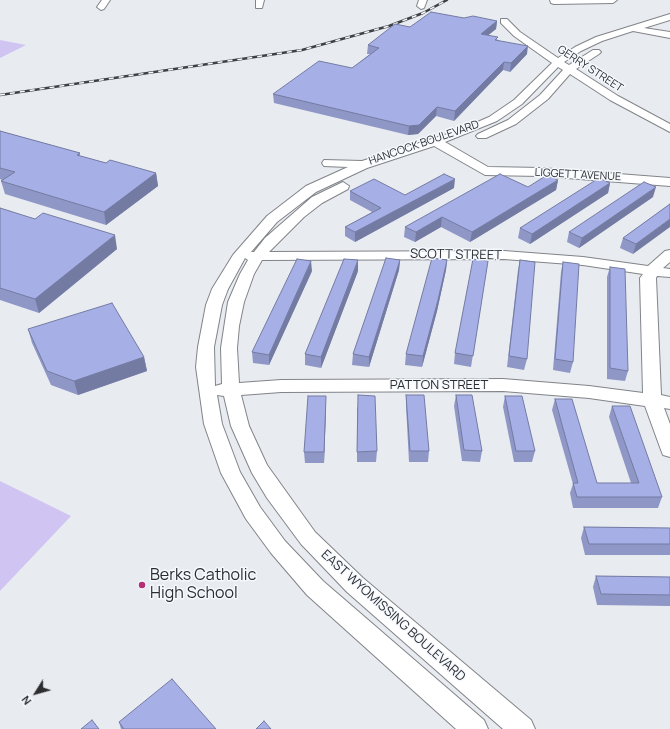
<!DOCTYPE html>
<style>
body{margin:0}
#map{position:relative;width:670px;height:729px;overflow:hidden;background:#e8ebf0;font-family:Manrope,sans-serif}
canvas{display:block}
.north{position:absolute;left:16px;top:673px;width:40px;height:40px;-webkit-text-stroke:3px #f5f9fe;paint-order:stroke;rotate:233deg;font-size:11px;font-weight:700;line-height:16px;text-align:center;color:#2b2d2f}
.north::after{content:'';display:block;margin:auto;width:14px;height:18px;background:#2b2d2f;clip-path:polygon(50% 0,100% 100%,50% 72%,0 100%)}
</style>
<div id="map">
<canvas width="670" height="729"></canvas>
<div class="north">N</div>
</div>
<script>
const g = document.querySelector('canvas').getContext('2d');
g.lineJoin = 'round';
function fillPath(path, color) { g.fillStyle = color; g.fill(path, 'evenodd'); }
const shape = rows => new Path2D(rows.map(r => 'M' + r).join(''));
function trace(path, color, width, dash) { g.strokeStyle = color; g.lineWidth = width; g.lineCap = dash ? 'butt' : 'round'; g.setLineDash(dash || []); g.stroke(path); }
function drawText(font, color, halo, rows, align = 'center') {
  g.font = font + ' Manrope,sans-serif'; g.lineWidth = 3; g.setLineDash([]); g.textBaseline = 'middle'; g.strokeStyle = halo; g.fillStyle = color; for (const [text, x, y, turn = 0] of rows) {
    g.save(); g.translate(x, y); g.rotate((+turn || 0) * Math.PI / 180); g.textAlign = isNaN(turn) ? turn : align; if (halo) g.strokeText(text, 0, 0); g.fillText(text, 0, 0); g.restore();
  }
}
fillPath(shape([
 [0,40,26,45,0,58],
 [0,481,71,516,0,591]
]), '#cfc4f2');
const minor = shape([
 [102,0,110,0,104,9,101,10,97,7,102,0],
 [256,0,264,0,262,8,256,8,256,0],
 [419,0,427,0,424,8,421,9,417,6,419,0],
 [550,0,617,0,613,3,554,4,551,3,550,0],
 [670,14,670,20,644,28,670,32,670,38,633,31,602,41,581,51,564,62,569,65,593,50,599,50,601,52,599,54,576,69,618,96,670,124,670,132,610,100,570,74,548,99,516,124,486,138,478,138,476,136,478,134,508,120,540,95,563,70,558,67,522,104,497,121,445,142,488,167,541,168,670,178,670,186,541,176,485,175,434,146,367,168,316,192,277,222,251,252,254,252,265,238,312,197,343,182,349,186,348,189,322,203,304,217,269,252,504,251,583,257,648,266,665,251,670,250,670,262,663,268,670,269,670,277,657,276,656,278,661,395,670,397,670,409,664,408,670,424,670,457,663,455,661,450,645,406,589,398,503,391,281,392,241,395,249,426,267,465,315,532,363,578,531,720,535,729,503,729,347,592,301,544,267,498,252,473,231,426,224,396,217,395,222,424,240,472,260,507,285,541,323,581,484,720,488,729,456,729,307,595,271,553,246,519,221,473,204,424,196,367,198,347,206,305,212,289,233,255,267,216,306,186,348,167,324,166,322,163,324,160,362,161,457,131,489,117,514,100,552,63,514,36,501,23,501,19,507,19,520,32,558,58,575,47,596,37,670,14],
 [245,258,248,260,240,274,228,302,221,348,222,384,215,386,214,347,222,305,228,289,245,258],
 [504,259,583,265,643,274,640,278,643,393,589,386,503,379,281,380,239,383,237,348,239,326,244,302,254,274,262,260,504,259]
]);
trace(minor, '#818488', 2);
fillPath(minor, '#fff');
const rail = shape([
 [0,95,302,50,389,26,423,13,447,0]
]);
trace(rail, '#3e4043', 2.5);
trace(rail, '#f5f9fe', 1.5, [5]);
fillPath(shape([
 [464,18,497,21,496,29,488,35,527,54,510,72,503,70,454,121,436,116,418,134,408,135,274,103,273,94,352,68,370,54,367,54,368,45,410,27],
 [0,131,80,153,80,156,106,163,156,173,158,186,106,225,5,194,1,181,2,180,0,179],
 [558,180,556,190,470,242,441,227,415,242,404,237,405,227,528,187],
 [610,183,608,193,530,244,518,238,520,228],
 [454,188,355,242,345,236,345,227,372,212,350,200,350,191,405,195],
 [653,197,579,248,567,242,569,232],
 [670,204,633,254,620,248,623,238],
 [0,208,117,249,39,313,0,300],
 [400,260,399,270,369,367,352,365,353,354],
 [447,260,446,270,437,311,422,367,405,365,406,354],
 [520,260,527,359,524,370,507,367,518,270],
 [488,261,471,367,454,364,455,353],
 [563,262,573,362,570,373,553,370,561,272],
 [610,267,628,371,625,381,607,379,607,277],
 [312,271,269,365,253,363,252,352],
 [358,271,321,368,305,365,305,354],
 [28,329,144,357,147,371,78,395,51,385,32,343],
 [406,395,429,451,428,462,409,462,406,406],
 [456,395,482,451,480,462,462,461,454,406],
 [505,396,535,451,532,462,514,462,503,407],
 [555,399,597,483,631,483,609,417,612,406,662,497,658,508,573,508,570,493,573,484,552,410],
 [357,406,377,451,376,462,357,462],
 [326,407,324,463,305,463,304,452],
 [584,527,670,528,670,555,585,555,581,538],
 [596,576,670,577,670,606,597,605,593,587],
 [119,722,216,729,121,729]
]), '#8f97c7');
fillPath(shape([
 [497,21,496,29,480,42,481,34],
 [528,46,527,54,510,72,511,63],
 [504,62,503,70,454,121,455,111],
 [437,107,436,116,418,134,408,135,409,126],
 [156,173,158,186,106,225,104,212],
 [455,179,454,188,355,242,355,232],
 [558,180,556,190,470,242,472,232],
 [610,183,608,193,530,244,532,234],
 [656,187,653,197,579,248,582,238],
 [442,217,441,227,415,242,416,232],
 [670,219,670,227,633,254,636,244],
 [115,235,117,249,39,313,35,299],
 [358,260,358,271,321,368,321,357],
 [400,260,399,270,369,367,369,357],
 [447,260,446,270,437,311,422,367,423,356],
 [311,261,312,271,269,365,269,355],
 [144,357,147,371,78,395,74,381],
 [326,396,326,407,324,463,324,452]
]), '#747ba2');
const building = shape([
 [431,12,464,18,473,16,497,21,481,34,498,37,495,40,528,46,511,63,504,62,455,111,437,107,419,125,409,126,273,94,319,61,352,68,379,48,368,45,395,24,410,27,431,12],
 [0,131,80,153,77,155,106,163,110,160,156,173,104,212,1,181,15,172,0,168,0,131],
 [444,174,455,179,355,232,345,227,381,208,350,191,374,179,405,195,444,174],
 [500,174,528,187,547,175,558,180,472,232,442,217,416,232,405,227,500,174],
 [599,178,610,183,532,234,520,228,599,178],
 [644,182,656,187,582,238,569,232,644,182],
 [670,204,670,219,636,244,623,238,670,204],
 [0,208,35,219,43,213,115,235,35,299,0,288,0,208],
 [386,258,400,260,369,357,353,354,386,258],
 [432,258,447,260,438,300,423,356,406,354,432,258],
 [297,259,311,261,269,355,252,352,297,259],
 [344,259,358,260,321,357,305,354,344,259],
 [473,259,488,261,473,356,455,353,473,259],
 [520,260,535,262,527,359,509,356,520,260],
 [563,262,579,264,573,362,555,359,563,262],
 [610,267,625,269,628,371,610,368,610,267],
 [112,303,144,357,74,381,47,371,28,329,112,303],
 [358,395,375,396,377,451,357,452,358,395],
 [406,395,424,395,429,451,410,451,406,395],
 [456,395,472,395,482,451,464,450,456,395],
 [308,396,326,396,324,452,304,452,308,396],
 [505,396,522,396,535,451,516,451,505,396],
 [555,399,572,399,597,483,639,483,612,406,630,406,662,497,577,497,573,483,578,483,555,399],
 [584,527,670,528,670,544,589,544,584,527],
 [596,576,670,577,670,595,601,594,596,576],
 [172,679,216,729,124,729,119,722,172,679],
 [92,720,99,729,81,729,92,720],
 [264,721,271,729,256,729,264,721]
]);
fillPath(building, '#a6b0e7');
trace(building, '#747ba2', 1);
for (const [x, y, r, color] of [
 [142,585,4,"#b63073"]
]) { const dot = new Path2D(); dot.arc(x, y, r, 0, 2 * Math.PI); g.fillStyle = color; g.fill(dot); trace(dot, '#f5f9fe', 1.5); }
drawText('11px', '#2b2d2f', '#f5f9fe', [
 ["GERRY STREET",590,69,33],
 ["HANCOCK BOULEVARD",424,143,-19],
 ["LIGGETT AVENUE",578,175,3]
]);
drawText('13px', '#2b2d2f', '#f5f9fe', [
 ["SCOTT STREET",456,255,1],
 ["PATTON STREET",439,385],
 ["EAST WYOMISSING BOULEVARD",393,616,42]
]);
drawText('16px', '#2b2d2f', '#f5f9fe', [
 ["Berks Catholic",150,576],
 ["High School",150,594]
], 'left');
</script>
